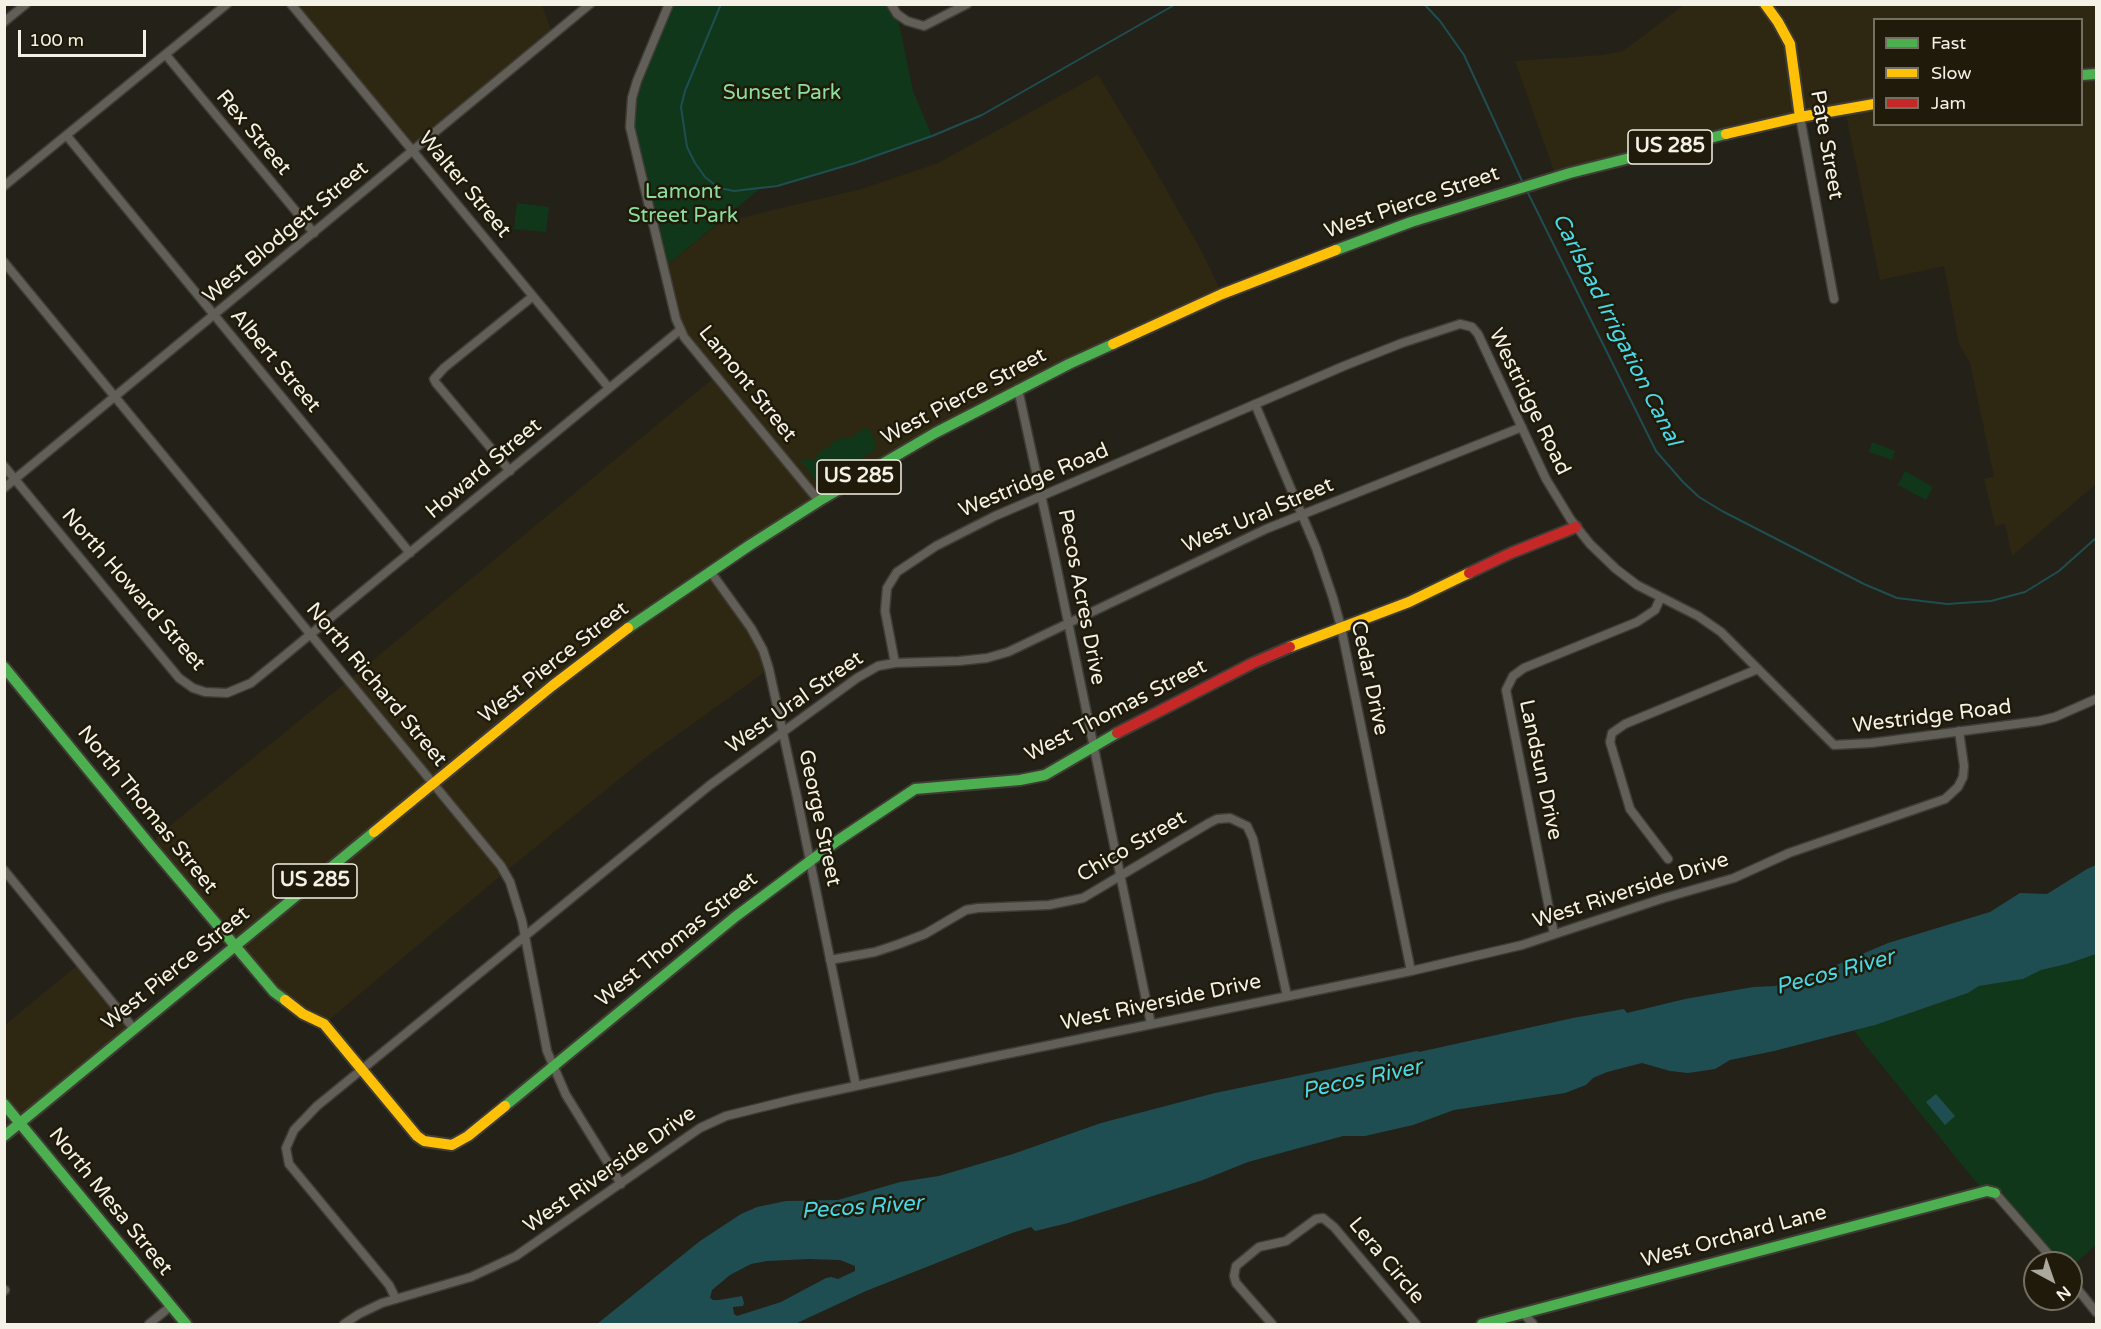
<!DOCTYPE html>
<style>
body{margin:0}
#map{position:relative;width:2101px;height:1329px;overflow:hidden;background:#242118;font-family:"Varela Round",sans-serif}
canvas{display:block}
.frame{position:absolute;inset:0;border:6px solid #f4f1e6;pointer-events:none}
.legend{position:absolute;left:1873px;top:18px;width:210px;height:108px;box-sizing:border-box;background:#1f1a09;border:2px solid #747061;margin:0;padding:8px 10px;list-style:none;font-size:18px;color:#f4f1e6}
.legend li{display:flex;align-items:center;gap:12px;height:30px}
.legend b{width:30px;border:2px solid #747061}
.north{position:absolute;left:2023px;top:1251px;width:60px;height:60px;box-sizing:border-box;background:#1f1a09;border:2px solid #747061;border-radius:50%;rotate:140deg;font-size:16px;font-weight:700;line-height:24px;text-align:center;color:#f4f1e6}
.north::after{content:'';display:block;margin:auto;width:21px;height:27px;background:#aba89e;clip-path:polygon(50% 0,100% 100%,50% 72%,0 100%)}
.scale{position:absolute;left:18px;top:30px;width:128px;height:27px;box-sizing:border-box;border:3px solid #f4f1e6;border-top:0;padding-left:8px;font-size:18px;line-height:21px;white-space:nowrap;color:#f4f1e6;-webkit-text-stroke:4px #1f1a09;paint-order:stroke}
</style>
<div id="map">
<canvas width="2101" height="1329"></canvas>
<div class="frame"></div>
<ul class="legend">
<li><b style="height:8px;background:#4caf50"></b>Fast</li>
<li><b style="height:8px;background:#ffc107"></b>Slow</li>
<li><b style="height:8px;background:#c62828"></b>Jam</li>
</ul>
<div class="north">N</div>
<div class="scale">100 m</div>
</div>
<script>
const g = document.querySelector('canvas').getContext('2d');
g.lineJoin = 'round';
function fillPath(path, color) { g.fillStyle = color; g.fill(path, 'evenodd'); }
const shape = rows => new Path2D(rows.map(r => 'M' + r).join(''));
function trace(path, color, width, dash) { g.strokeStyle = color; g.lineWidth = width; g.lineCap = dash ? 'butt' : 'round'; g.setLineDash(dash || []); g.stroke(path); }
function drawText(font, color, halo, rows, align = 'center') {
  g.font = font + ' "Varela Round",sans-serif'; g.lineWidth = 5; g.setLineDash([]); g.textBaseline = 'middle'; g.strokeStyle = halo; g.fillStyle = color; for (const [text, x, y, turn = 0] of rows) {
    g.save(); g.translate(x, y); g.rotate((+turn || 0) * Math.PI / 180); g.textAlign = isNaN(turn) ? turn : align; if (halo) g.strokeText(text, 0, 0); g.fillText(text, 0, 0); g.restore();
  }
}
fillPath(shape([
 [291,5,542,5,553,35,412,151],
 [1684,5,2096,5,2096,484,2012,556,2005,524,1995,526,1984,479,1994,476,1970,363,1959,344,1944,266,1880,280,1845,110,1556,177,1515,61,1603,55,1623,51],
 [1874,20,2082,20,2082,124,1874,124],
 [1098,75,1146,154,1202,252,1222,294,1069,364,710,571,751,628,769,669,645,758,505,872,324,1024,288,1004,150,845,166,829,349,680,716,376,684,337,662,269,719,223,861,189,938,163],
 [80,963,134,1029,5,1136,5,1025]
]), '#2e2712');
fillPath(shape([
 [669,5,891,5,897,14,913,91,932,136,855,163,795,182,762,187,662,269,632,142,632,98],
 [517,203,549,207,546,232,514,229],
 [868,428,876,443,874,451,824,481,816,481,799,458,809,460,815,459,821,451,831,446,833,442,842,438,853,437,862,429],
 [1872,442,1895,451,1892,460,1869,452],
 [1905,471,1933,487,1926,500,1898,485],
 [2096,954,2096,1245,2071,1267,2071,1263,2056,1263,2000,1197,1984,1192,1854,1031,1968,993,1979,986,2023,979,2041,970,2067,964]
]), '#11371b');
fillPath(shape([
 [2096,865,2096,954,2067,964,2041,970,2023,979,1979,986,1968,993,1875,1025,1774,1051,1730,1060,1715,1069,1688,1073,1670,1071,1642,1063,1607,1072,1593,1078,1586,1085,1565,1093,1454,1110,1413,1125,1365,1136,1343,1136,1248,1162,1203,1180,1068,1223,1035,1231,1031,1227,1012,1233,866,1291,795,1324,597,1324,700,1241,741,1214,757,1207,786,1201,838,1200,900,1182,939,1176,1013,1154,1101,1123,1215,1093,1417,1051,1419,1052,1573,1018,1624,1009,1627,1013,1685,999,1753,987,1775,986,1806,978,1888,943,1990,912,2020,893,2047,894,2087,869],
 [809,1259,840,1260,855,1266,855,1271,838,1279,831,1277,826,1278,781,1302,737,1316,734,1314,733,1307,743,1306,744,1303,742,1296,719,1300,713,1300,710,1298,712,1290,730,1275,751,1264,767,1261],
 [1936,1094,1955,1116,1945,1125,1926,1102]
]), '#1f4e52');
trace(shape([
 [721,4,685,91,681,107,687,147,695,163,705,177,719,188,734,191,777,186,855,163,932,136,982,115,1176,4],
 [1424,4,1440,21,1464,55,1522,181],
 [1527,191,1656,451,1683,482,1699,497,1722,511,1864,584,1897,598,1947,604,1991,601,2025,592,2059,571,2096,538]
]), '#1f4e52', 2);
const street = shape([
 [291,4,609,388],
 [669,4,637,81,632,98,630,127,676,319,684,337,819,501],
 [891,4,897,14,907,21,924,26,967,4],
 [4,22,26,4],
 [166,55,314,233],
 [1800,117,1834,299],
 [67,136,410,553],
 [4,186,227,4],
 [4,262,501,866,510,882,522,921,547,1051,566,1095,621,1184],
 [1018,389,1055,559,1151,1024],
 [1255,404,1316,548,1333,598,1341,627,1411,971],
 [4,466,179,678,193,688,205,692,227,693,251,683,278,661,680,330],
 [510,471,436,383,434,379,444,368,532,297],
 [4,488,590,4],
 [710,571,751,628,763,650,769,669,797,797,856,1086],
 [895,663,885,611,887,588,897,572,936,546,995,516,1344,366,1402,343,1460,324,1472,327,1478,334,1546,479,1571,520,1590,544,1616,569,1637,585,1698,616,1721,632,1834,745,1871,743,2039,721,2055,717,2096,699],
 [1668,859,1630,809,1610,742,1612,733,1625,724,1758,669],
 [4,870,134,1029],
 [1554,934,1506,690,1513,676,1524,668,1637,622,1655,610,1660,599],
 [830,960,875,952,899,944,925,934,966,910,978,908,1049,905,1083,898,1209,823,1217,819,1230,818,1247,826,1253,839,1287,996],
 [1995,1193,2056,1263],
 [2071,1281,2096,1312],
 [4,1291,5,1290],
 [396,1299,389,1285,289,1164,286,1148,294,1130,317,1106,710,785,857,678,878,666,895,663,959,661,987,658,1008,652,1266,529,1522,427],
 [1523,1313,1533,1324],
 [149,1324,171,1306],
 [344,1324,359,1314,382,1303,471,1277,516,1256,700,1128,726,1116,795,1099,987,1058,1411,971,1522,945,1664,898,1734,878,1789,853,1945,799,1958,787,1963,777,1964,766,1959,731],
 [1272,1324,1236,1283,1234,1276,1236,1266,1259,1247,1286,1241,1316,1219,1323,1218,1334,1227,1416,1324]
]);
const fast = shape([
 [2082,75,2096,74],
 [1336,250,1411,222,1570,173,1726,134],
 [628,628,750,545,819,501,935,433,1069,364,1113,344],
 [4,667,150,845,274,992,285,1000],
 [4,1104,186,1324],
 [505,1106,735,917,837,841,915,789,1020,780,1045,775,1117,733],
 [4,1136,374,832],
 [1482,1324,1987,1191,1995,1193]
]);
const slow = shape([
 [1765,4,1778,22,1790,44,1800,117],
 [1726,134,1800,117,1874,104],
 [1113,344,1222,294,1336,250],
 [1290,647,1409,602,1469,573],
 [374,832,552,686,628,628],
 [285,1000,303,1014,324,1024,417,1136,424,1141,452,1145,468,1136,505,1106]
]);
const jam = shape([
 [1469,573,1511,553,1576,527],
 [1117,733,1253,663,1290,647]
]);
trace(street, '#3f3c35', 11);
trace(fast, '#3f3c35', 14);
trace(slow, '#3f3c35', 14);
trace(jam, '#3f3c35', 14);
trace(street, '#615f58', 8);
trace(fast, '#4caf50', 10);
trace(slow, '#ffc107', 10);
trace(jam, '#c62828', 10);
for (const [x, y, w] of [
 [1670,147,84],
 [859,477,84],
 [315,881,84]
]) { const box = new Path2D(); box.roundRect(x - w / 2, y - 17, w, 34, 4.5); g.fillStyle = '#1f1a09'; g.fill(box); trace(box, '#f4f1e6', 1.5); }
drawText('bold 20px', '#f4f1e6', null, [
 ["US 285",1670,147],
 ["US 285",859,477],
 ["US 285",315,881]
]);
drawText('21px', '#8bde9d', '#1f1a09', [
 ["Sunset Park",782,93],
 ["Lamont",683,192],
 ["Street Park",683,216]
]);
drawText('21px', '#f4f1e6', '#1f1a09', [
 ["Rex Street",253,133,50],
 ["Pate Street",1826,145,80],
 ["Walter Street",464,185,50],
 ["West Pierce Street",1412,203,-19],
 ["West Blodgett Street",286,233,-40],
 ["Albert Street",275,361,50],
 ["Lamont Street",747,384,51],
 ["West Pierce Street",964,397,-28],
 ["Westridge Road",1529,402,64],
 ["Howard Street",484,469,-40],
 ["Westridge Road",1034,481,-23],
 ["West Ural Street",1258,516,-23],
 ["North Howard Street",133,590,49],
 ["Pecos Acres Drive",1081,597,79],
 ["West Pierce Street",554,663,-38],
 ["Cedar Drive",1369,678,78],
 ["North Richard Street",376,685,50],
 ["West Ural Street",795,703,-35],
 ["West Thomas Street",1116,711,-27],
 ["Westridge Road",1932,717,-7],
 ["Landsun Drive",1540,770,78],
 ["North Thomas Street",147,810,51],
 ["George Street",819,818,78],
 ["Chico Street",1132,847,-30],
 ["West Riverside Drive",1631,891,-18],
 ["West Thomas Street",677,940,-39],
 ["West Pierce Street",176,969,-39],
 ["West Riverside Drive",1161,1003,-12],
 ["West Riverside Drive",610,1170,-35],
 ["North Mesa Street",110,1202,51],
 ["West Orchard Lane",1734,1237,-15],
 ["Lera Circle",1386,1261,50]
]);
drawText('italic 22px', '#47d9e8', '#1f1a09', [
 ["Carlsbad Irrigation Canal",1616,330,63],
 ["Pecos River",1835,973,-15],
 ["Pecos River",1362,1080,-12],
 ["Pecos River",862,1208,-4]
]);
</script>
